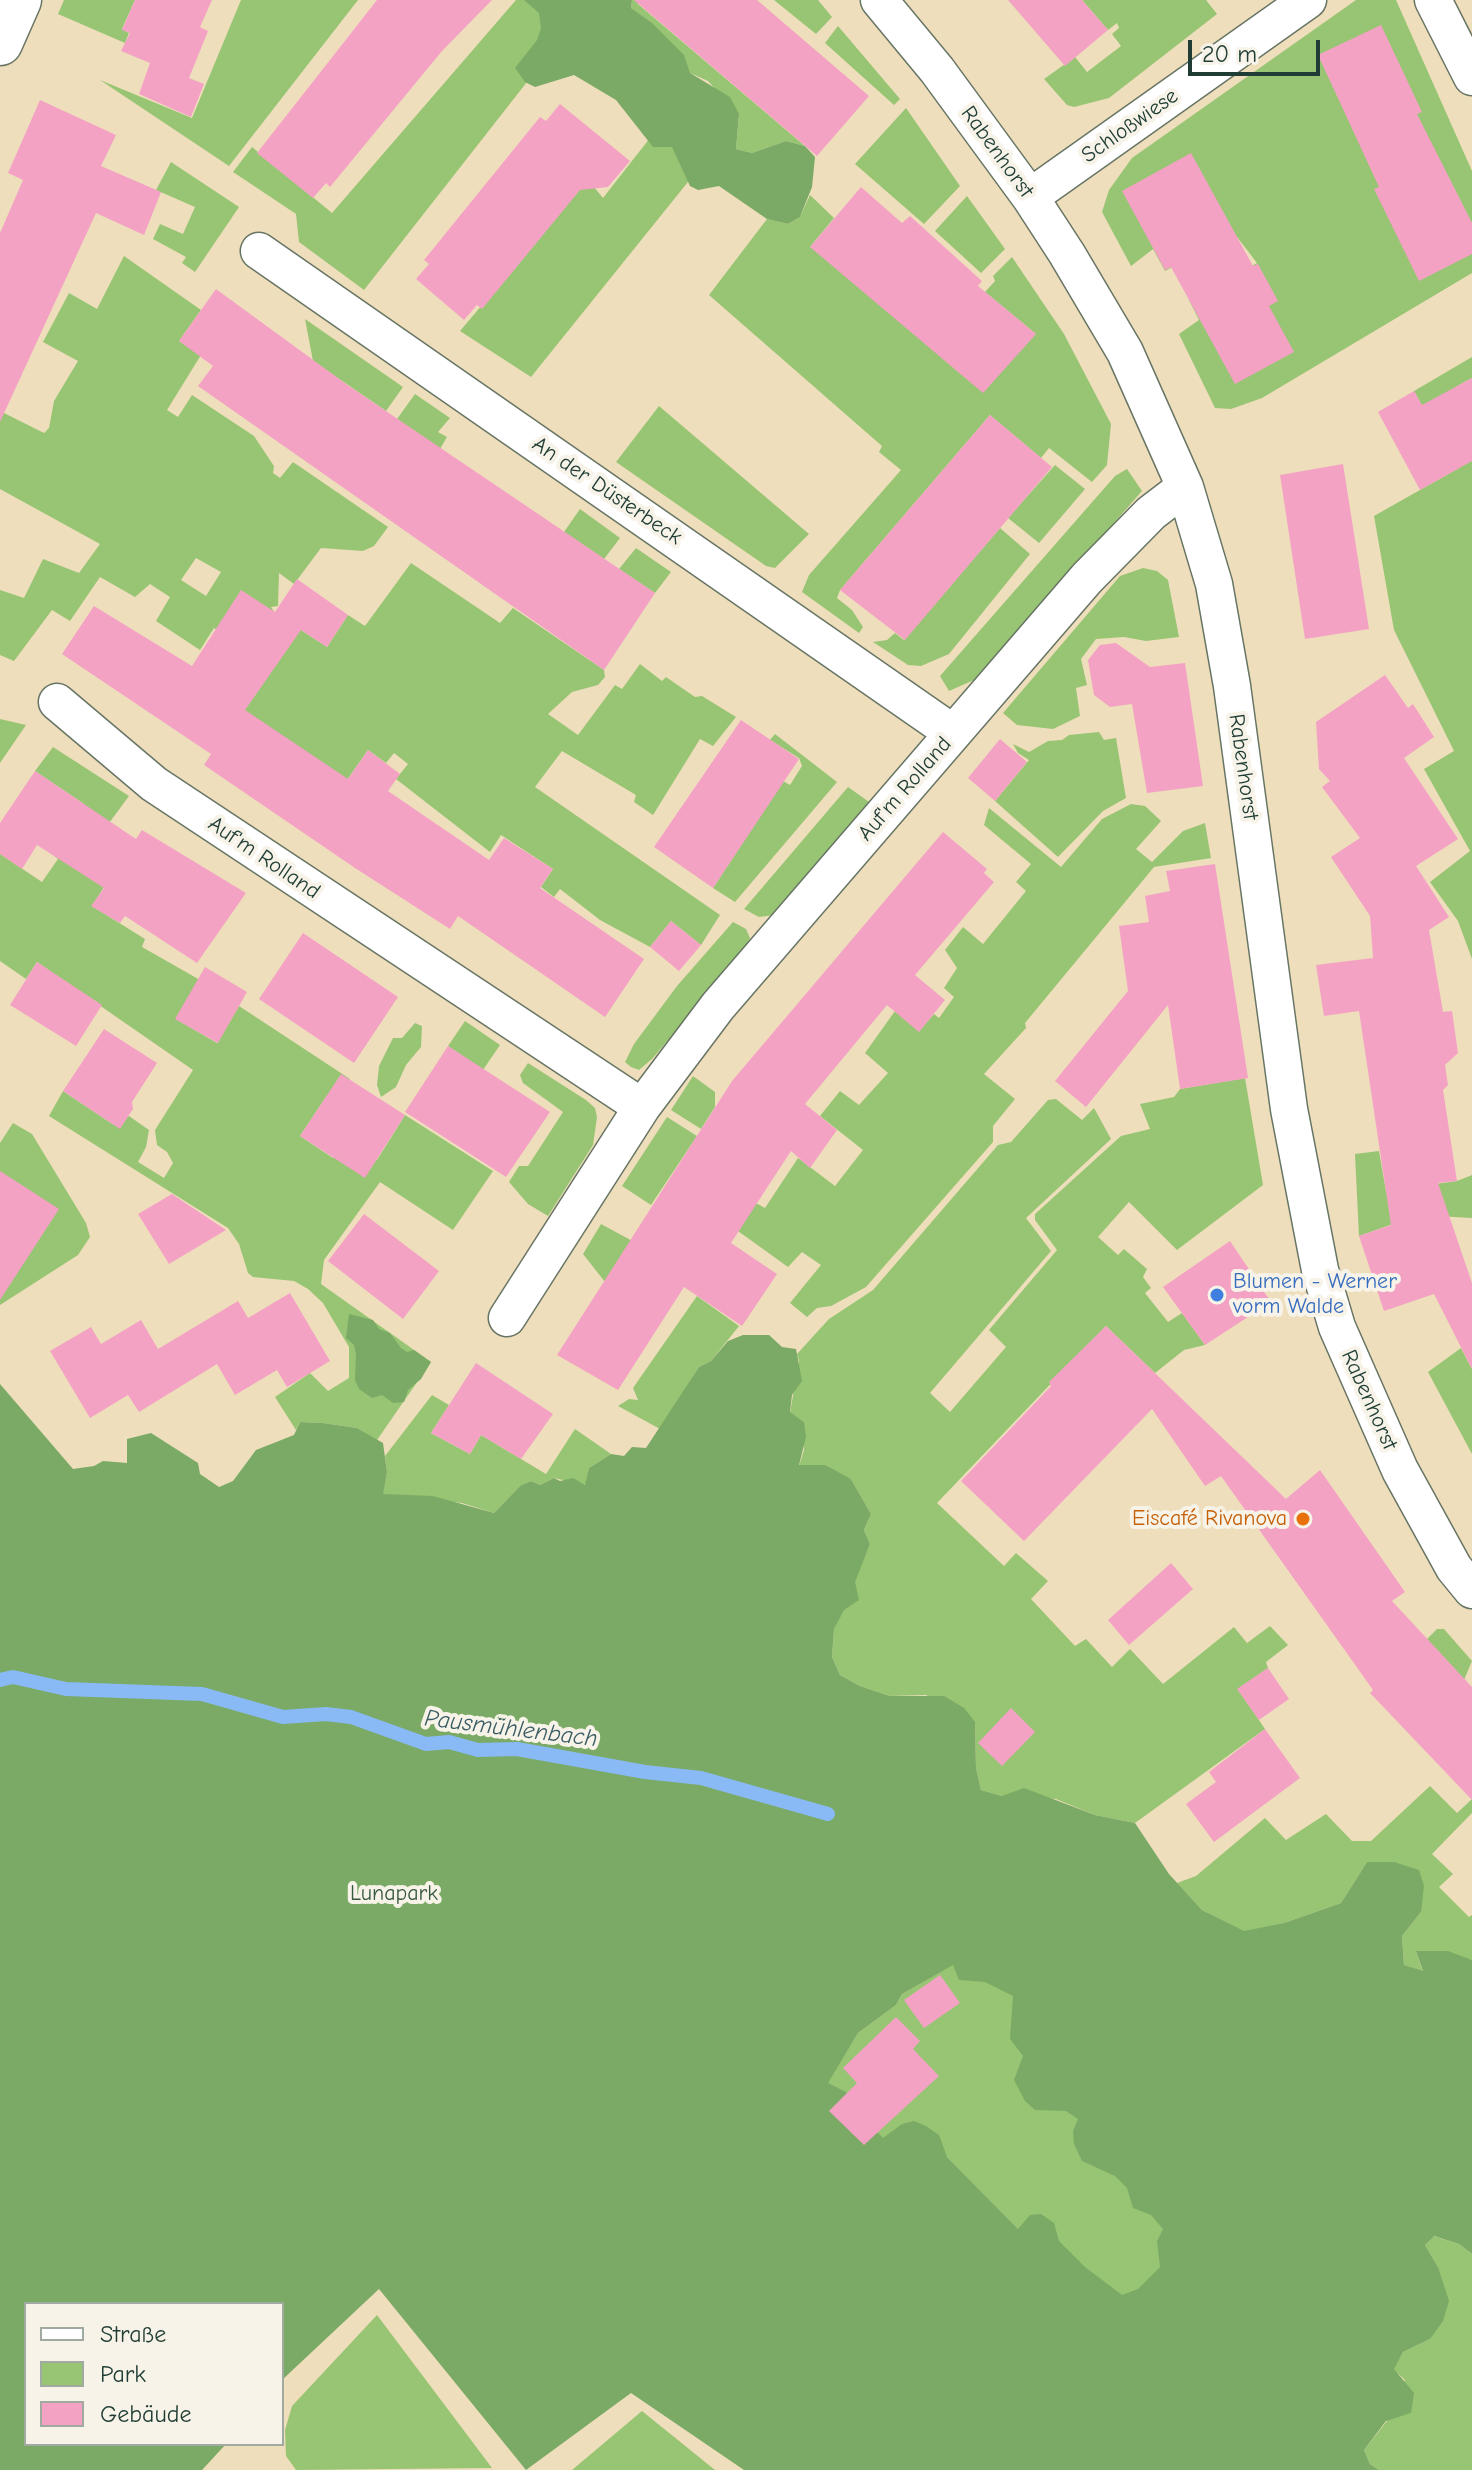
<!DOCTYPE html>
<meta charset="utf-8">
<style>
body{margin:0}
#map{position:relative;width:1472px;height:2470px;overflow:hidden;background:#eedebc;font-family:"Comic Neue",sans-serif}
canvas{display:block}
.legend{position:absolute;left:24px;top:2302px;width:260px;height:144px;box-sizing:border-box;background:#f7f3e8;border:2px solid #a1aaa0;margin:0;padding:10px 14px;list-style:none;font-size:24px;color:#1f3d34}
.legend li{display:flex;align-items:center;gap:16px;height:40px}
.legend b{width:40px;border:2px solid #a1aaa0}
.scale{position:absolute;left:1188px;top:40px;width:132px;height:36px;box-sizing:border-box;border:4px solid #1f3d34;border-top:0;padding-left:10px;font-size:24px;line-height:28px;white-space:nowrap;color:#1f3d34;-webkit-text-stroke:6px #f7f3e8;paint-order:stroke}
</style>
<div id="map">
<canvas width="1472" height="2470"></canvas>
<ul class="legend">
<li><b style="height:10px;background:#fff"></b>Straße</li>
<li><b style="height:22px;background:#98c573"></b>Park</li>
<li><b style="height:22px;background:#f4a2c4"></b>Gebäude</li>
</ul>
<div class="scale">20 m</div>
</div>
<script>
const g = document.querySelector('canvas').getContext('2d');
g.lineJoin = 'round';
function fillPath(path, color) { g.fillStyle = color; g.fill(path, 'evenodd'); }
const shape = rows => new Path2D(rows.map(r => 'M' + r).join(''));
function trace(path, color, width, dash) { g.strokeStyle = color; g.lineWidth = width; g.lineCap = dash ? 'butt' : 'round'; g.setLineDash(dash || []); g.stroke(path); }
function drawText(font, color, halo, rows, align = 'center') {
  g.font = font + ' "Comic Neue",sans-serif'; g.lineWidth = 8; g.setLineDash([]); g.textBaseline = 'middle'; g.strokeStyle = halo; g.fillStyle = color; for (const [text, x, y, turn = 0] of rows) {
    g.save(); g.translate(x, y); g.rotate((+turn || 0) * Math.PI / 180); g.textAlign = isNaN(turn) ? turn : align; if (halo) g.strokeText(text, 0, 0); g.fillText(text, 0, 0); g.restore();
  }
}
fillPath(shape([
 [64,0,135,0,122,29,129,33,125,43,58,14],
 [241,0,358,0,229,166,100,80,192,118],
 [516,0,536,0,565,27,545,59,364,290,299,242,296,214,233,172,252,147,332,213],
 [632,0,640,0,638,4,805,146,786,141,752,153,736,149,739,115,708,81,690,73,631,8],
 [774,0,818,0,832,17,816,34],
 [1082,0,1206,0,1217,14,1109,98,1074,107,1067,105,1044,79,1075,57,1087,72,1121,46,1112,34,1119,28,1117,23,1108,30],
 [1356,0,1396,0,1472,171,1472,273,1262,398,1231,409,1215,408,1179,334,1199,320,1189,300,1257,263,1234,233,1165,271,1153,249,1131,266,1102,212,1109,190,1132,158],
 [838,26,900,99,894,105,825,43],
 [906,108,960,186,924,224,855,164],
 [657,129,700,167,531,377,460,331,588,180,603,198],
 [171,162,239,207,195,272,182,263,186,257,153,239,160,224,183,234,195,207,156,190],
 [810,195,834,218,810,247,1036,334,985,292,995,281,993,276,1012,257,1064,334,1111,424,1107,465,1092,482,1049,448,1041,458,990,415,840,590,837,598,852,610,863,627,859,633,802,592,809,575,901,470,879,452,882,446,709,295,767,219,788,224,800,217],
 [967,196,1005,249,981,273,935,231],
 [124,256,201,310,179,341,201,355,167,410,178,417,192,395,254,436,274,466,273,473,280,478,293,462,388,527,374,546,363,551,321,548,294,584,279,573,278,606,271,607,275,613,327,647,348,615,365,626,411,563,500,623,513,608,604,670,605,677,598,685,572,692,548,714,578,735,615,685,622,689,640,664,662,681,666,677,695,697,702,696,736,717,713,746,700,739,653,815,634,802,636,795,562,751,535,787,720,915,701,945,671,921,650,947,600,920,560,889,554,897,541,887,553,869,501,835,490,852,396,779,408,764,394,753,386,763,368,750,347,780,235,715,249,704,274,667,214,628,200,650,156,621,170,597,150,584,135,597,100,577,70,621,52,610,14,661,0,655,0,590,24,598,43,559,79,573,100,544,0,489,0,411,44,433,49,428,54,401,78,361,43,342,69,293,97,309],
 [196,558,221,572,206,596,181,580],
 [305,319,403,387,386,411,313,361],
 [1472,357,1472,378,1459,385,1472,409,1472,959,1458,921,1430,882,1470,851,1424,769,1454,751,1394,630,1374,516,1457,469,1414,391],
 [415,394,450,418,438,432,447,437,440,449,397,419],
 [659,406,809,534,775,568,766,566,616,462],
 [1055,465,1085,489,1039,543,1008,518],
 [1127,469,1142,491,997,657,974,680,949,691,940,676,1115,476],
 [580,509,620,538,604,559,564,532],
 [1000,528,1030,554,949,654,921,666,908,665,873,642,887,640,895,633,904,640],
 [636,548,671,572,655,593,619,569],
 [1143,568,1157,571,1168,580,1179,637,1146,641,1124,637,1096,639,1081,659,1087,685,1076,688,1080,716,1053,729,1017,725,1003,713,1120,576],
 [0,719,26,725,0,763],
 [1099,732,1104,740,1116,738,1126,798,1103,811,1058,857,995,801,1029,760,1018,753,1013,744,1029,752,1048,741,1062,740,1069,735],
 [775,734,837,782,735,902,713,888,783,781,790,785,802,766,799,758,770,740],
 [53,747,129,796,84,857,111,876,92,906,145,939,142,947,200,980,176,1019,217,1043,239,1006,350,1079,334,1101,326,1097,300,1136,333,1158,345,1140,377,1160,405,1115,493,1171,453,1230,380,1182,324,1260,321,1284,431,1362,377,1440,357,1428,323,1423,300,1422,296,1430,275,1397,310,1373,328,1391,349,1378,349,1347,323,1303,308,1289,294,1281,253,1277,248,1273,239,1244,228,1228,49,1116,63,1091,114,1125,129,1116,149,1130,146,1147,138,1162,164,1178,173,1163,167,1152,157,1145,155,1130,193,1070,37,962,26,979,0,961,0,854,42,882,58,859,52,854,84,804,35,771],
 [848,787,872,804,774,915,759,917,744,909],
 [1131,804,1145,806,1161,821,1136,849,1152,862,1183,831,1205,823,1211,858,1154,867,1025,1023,1026,1028,984,1074,1015,1099,993,1126,993,1142,866,1287,831,1306,817,1308,807,1317,790,1303,821,1265,802,1252,788,1267,738,1231,756,1203,765,1208,798,1158,835,1186,863,1150,820,1116,840,1091,859,1105,888,1073,865,1053,895,1011,919,1031,934,1014,939,1018,954,997,944,988,957,968,945,950,963,927,983,944,1026,891,1016,882,1031,864,984,825,989,808,1061,867,1102,819],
 [733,922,746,929,750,938,744,950,653,1058,639,1070,631,1067,625,1062,634,1044,677,986],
 [465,1021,500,1045,483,1070,448,1046],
 [415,1023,422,1026,421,1047,406,1065,396,1087,381,1097,377,1085,379,1066,393,1038,402,1038],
 [528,1063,586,1100,595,1108,597,1117,593,1145,548,1216,528,1204,509,1182,519,1166,528,1166,563,1112,523,1083,520,1075],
 [693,1076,715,1092,715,1107,701,1129,671,1110],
 [1245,1078,1263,1185,1177,1250,1129,1202,1098,1237,1118,1255,1124,1249,1147,1269,1143,1277,1151,1288,1145,1293,1168,1322,1182,1313,1205,1345,1184,1350,1155,1373,1106,1326,937,1503,1004,1566,1016,1553,1048,1581,1031,1599,1075,1646,1086,1639,1112,1667,1130,1649,1163,1684,1234,1627,1247,1643,1270,1626,1288,1645,1266,1662,1268,1668,1238,1689,1265,1729,1135,1823,1095,1815,1056,1799,1002,1796,981,1790,976,1768,975,1722,926,1695,890,1696,860,1686,840,1675,832,1657,834,1629,870,1544,864,1530,871,1514,851,1479,799,1466,804,1450,804,1422,790,1413,799,1361,797,1354,829,1319,873,1290,998,1145,1011,1142,1048,1100,1056,1099,1082,1120,1094,1108,1111,1139,1026,1218,1051,1251,930,1393,950,1412,1006,1347,989,1330,1057,1250,1035,1220,1035,1214,1121,1136,1150,1129,1140,1104,1174,1097,1180,1089],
 [667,1117,697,1136,651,1205,622,1186],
 [13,1123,32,1134,86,1223,90,1237,78,1255,0,1305,0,1143],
 [1379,1151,1386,1191,1457,1181,1472,1175,1472,1218,1418,1215,1359,1236,1355,1154],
 [601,1224,649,1250,605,1282,583,1254],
 [697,1296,739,1326,711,1361,699,1367,660,1429,618,1406,629,1399,638,1400,633,1388],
 [1461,1348,1472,1369,1472,1454,1428,1372],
 [432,1395,449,1405,431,1433,470,1454,481,1435,546,1474,575,1429,611,1454,589,1468,586,1485,554,1478,540,1485,531,1481,521,1485,494,1513,462,1503,382,1494,387,1472,385,1456],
 [1437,1629,1444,1629,1472,1661,1464,1680,1427,1639],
 [1430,1786,1457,1813,1472,1799,1472,1813,1432,1854,1453,1874,1439,1887,1469,1917,1472,1915,1472,1960,1416,1951,1423,1972,1404,1965,1402,1936,1421,1912,1367,1862,1341,1903,1284,1923,1244,1932,1202,1910,1177,1883,1196,1876,1265,1818,1286,1840,1326,1814,1352,1841,1371,1841],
 [953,1964,1013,1982,1176,2168,1147,2360,930,2140,886,2179,814,2104,858,2033,896,2005,902,1994],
 [1433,2236,1459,2244,1472,2254,1472,2470,1379,2470,1370,2464,1364,2450,1387,2421,1405,2380,1393,2369,1403,2352,1430,2339,1438,2267,1425,2245],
 [377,2315,492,2468,296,2470,286,2456,285,2430,292,2406],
 [642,2411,715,2470,572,2470]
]), '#98c573');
fillPath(shape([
 [524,0,632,0,631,8,652,23,684,55,690,73,730,97,739,114,736,149,752,153,786,141,805,146,815,157,812,187,800,217,788,224,767,219,719,186,698,190,690,186,672,147,653,147,616,100,574,75,535,87,525,82,515,68,537,40,541,28,539,13],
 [349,1314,373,1320,379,1329,390,1333,401,1348,407,1352,414,1350,431,1362,421,1379,408,1390,404,1402,393,1403,382,1395,372,1398,359,1389,355,1380,356,1355,354,1345,346,1338],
 [743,1335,769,1335,782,1347,796,1349,802,1381,792,1395,790,1412,804,1422,806,1437,799,1465,825,1465,851,1479,871,1514,864,1530,870,1544,855,1582,859,1600,844,1610,834,1629,832,1657,840,1675,860,1686,890,1696,944,1696,964,1708,975,1722,976,1768,981,1790,1002,1796,1024,1788,1095,1815,1135,1823,1169,1874,1202,1910,1244,1931,1284,1923,1341,1903,1367,1862,1394,1862,1419,1870,1424,1886,1421,1912,1402,1936,1404,1965,1423,1971,1416,1951,1448,1951,1472,1960,1472,2254,1459,2244,1434,2236,1425,2245,1438,2267,1449,2301,1443,2321,1430,2339,1403,2352,1394,2369,1414,2393,1411,2413,1386,2421,1364,2450,1370,2464,1379,2470,744,2470,631,2393,526,2470,379,2289,282,2380,282,2304,26,2304,26,2444,226,2444,202,2470,0,2470,0,1384,73,1469,94,1466,103,1461,127,1463,127,1439,151,1433,198,1463,200,1474,219,1487,233,1481,256,1450,294,1435,300,1422,323,1423,357,1428,383,1443,387,1472,383,1494,433,1496,494,1513,521,1485,531,1481,540,1485,554,1478,560,1481,573,1478,585,1485,589,1468,611,1454,624,1456,632,1447,646,1448,699,1367,711,1361,728,1341],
 [953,1965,959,1980,985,1982,1013,1996,1010,2039,1023,2056,1014,2080,1025,2101,1035,2110,1066,2111,1078,2119,1073,2131,1074,2144,1082,2161,1115,2176,1127,2188,1133,2208,1151,2215,1163,2229,1157,2241,1160,2267,1138,2289,1122,2295,1085,2267,1059,2241,1054,2223,1041,2214,1030,2215,1018,2229,947,2157,939,2135,926,2126,914,2121,902,2124,883,2138,848,2102,846,2092,828,2083,858,2033,896,2005,902,1994]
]), '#7aaa65');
trace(shape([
 [0,1680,13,1677,66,1689,202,1694,283,1717,326,1714,351,1717,426,1744,449,1742,478,1750,517,1749,645,1772,701,1778,828,1814]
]), '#89baf5', 14);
fillPath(shape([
 [135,0,212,0,200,27,208,31,189,78,204,84,191,117,139,94,150,63,121,51,130,33,122,30],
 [377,0,492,0,442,51,330,187,326,183,313,198,257,153],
 [634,0,757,0,869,96,817,156],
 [1008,0,1082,0,1108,30,1065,66],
 [1381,25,1422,112,1417,114,1472,223,1472,254,1419,281,1374,189,1379,187,1318,55],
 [40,100,116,135,101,166,161,192,144,235,96,213,0,422,0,233,23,180,8,173],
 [560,104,630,161,608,187,580,190,482,309,477,305,464,320,416,279,429,264,424,260,540,117,546,121],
 [1191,153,1253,266,1258,264,1278,301,1269,306,1294,352,1235,384,1171,267,1165,270,1122,191],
 [861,187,902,223,910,216,982,281,978,286,1036,334,983,393,810,247],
 [216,289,346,384,655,593,604,670,198,386,213,366,179,341],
 [1472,378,1472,461,1420,490,1378,412,1414,391,1422,405],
 [990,415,1052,467,905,640,840,590],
 [1343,464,1369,629,1305,639,1280,475],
 [297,579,348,615,327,647,301,630,245,710,348,779,368,750,400,774,388,791,489,860,504,838,553,869,540,888,644,959,605,1017,458,916,450,929,355,868,204,765,211,754,62,654,94,606,192,666,241,590,275,612],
 [1116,643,1150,667,1185,663,1203,786,1147,793,1132,704,1110,707,1094,695,1088,660,1100,645],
 [1385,675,1408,708,1413,704,1434,737,1404,758,1458,839,1416,866,1449,917,1429,930,1443,1012,1452,1011,1458,1053,1445,1065,1448,1085,1443,1090,1457,1181,1438,1183,1472,1283,1472,1369,1434,1294,1384,1311,1359,1236,1391,1225,1359,1011,1324,1016,1316,965,1373,958,1370,916,1331,857,1360,838,1322,787,1330,781,1319,769,1316,722],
 [741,720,799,759,713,888,654,847],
 [1000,739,1027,762,995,801,968,778],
 [35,771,136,839,142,830,246,893,197,963,125,916,120,923,91,906,104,888,37,845,22,869,0,854,0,823],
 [943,832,987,869,984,873,994,882,915,975,945,1000,919,1032,887,1005,805,1104,837,1130,810,1168,791,1151,731,1243,777,1274,742,1326,684,1287,618,1390,557,1355,732,1081],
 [1215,864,1248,1078,1180,1089,1168,1005,1086,1107,1055,1081,1128,991,1119,926,1149,922,1145,896,1170,891,1166,871],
 [671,921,701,945,679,971,650,947],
 [303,933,398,997,354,1063,259,999],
 [37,962,102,1005,76,1046,10,1005],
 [205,967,247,992,218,1043,175,1019],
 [104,1029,157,1063,132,1102,133,1109,120,1129,63,1091],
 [448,1046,550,1112,506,1177,405,1112],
 [341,1074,405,1115,365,1178,300,1136],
 [0,1171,59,1209,0,1300],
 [172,1194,226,1230,169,1264,138,1214],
 [364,1214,439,1271,403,1319,328,1261],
 [1230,1241,1271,1302,1205,1345,1163,1287],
 [290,1293,330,1361,287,1387,277,1370,235,1395,217,1364,139,1412,128,1395,90,1418,50,1351,91,1327,101,1344,141,1320,158,1349,238,1301,248,1318],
 [1106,1326,1286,1499,1320,1470,1405,1592,1392,1601,1472,1687,1472,1800,1370,1693,1373,1690,1221,1476,1205,1486,1152,1409,1024,1541,961,1481,1051,1386,1049,1382],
 [476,1363,553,1414,521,1459,481,1435,470,1454,431,1433],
 [1171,1563,1193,1589,1129,1645,1108,1620],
 [1268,1668,1289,1699,1259,1720,1237,1689],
 [1011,1708,1035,1732,1002,1766,978,1743],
 [1265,1729,1300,1778,1214,1842,1186,1804,1216,1782,1209,1772],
 [940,1975,960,2003,924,2028,904,2000],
 [896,2017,920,2041,913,2049,939,2076,864,2145,829,2111,857,2083,843,2068]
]), '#f4a2c4');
const minor = shape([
 [879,0,937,70,1030,197,1067,254,1125,352,1185,487,1214,584,1232,686,1289,1109,1320,1270,1337,1327,1400,1470,1454,1568,1472,1590],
 [1433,0,1472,77],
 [1030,197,1308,0],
 [259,251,953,733],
 [57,702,154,784,642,1107],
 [507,1318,642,1107,718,1006,1087,578,1151,513,1185,487]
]);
const tertiary = shape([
 [0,43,19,0]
]);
trace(minor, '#677564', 39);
trace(tertiary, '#677564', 47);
trace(minor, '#fff', 36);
trace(tertiary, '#fff', 44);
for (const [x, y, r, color] of [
 [1217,1295,8,"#3f7fe0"],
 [1303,1519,8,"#e8710a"]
]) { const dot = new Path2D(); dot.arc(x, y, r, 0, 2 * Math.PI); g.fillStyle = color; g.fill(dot); trace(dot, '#f7f3e8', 3); }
drawText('22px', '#1f3d34', '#f7f3e8', [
 ["Schloßwiese",1130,126,-35],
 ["Rabenhorst",997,152,54],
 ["An der Düsterbeck",607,491,34],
 ["Rabenhorst",1243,767,82],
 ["Auf'm Rolland",905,789,-49],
 ["Auf'm Rolland",264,858,34],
 ["Rabenhorst",1369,1400,66]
]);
drawText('22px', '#366cbe', '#f7f3e8', [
 ["Blumen - Werner",1233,1282],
 ["vorm Walde",1233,1307]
], 'left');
drawText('22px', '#c56008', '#f7f3e8', [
 ["Eiscafé Rivanova",1287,1519]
], 'right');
drawText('22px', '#375841', '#f7f3e8', [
 ["Lunapark",394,1894]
]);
drawText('italic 24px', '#3a5c64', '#f7f3e8', [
 ["Pausmühlenbach",511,1729,7]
]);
</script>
